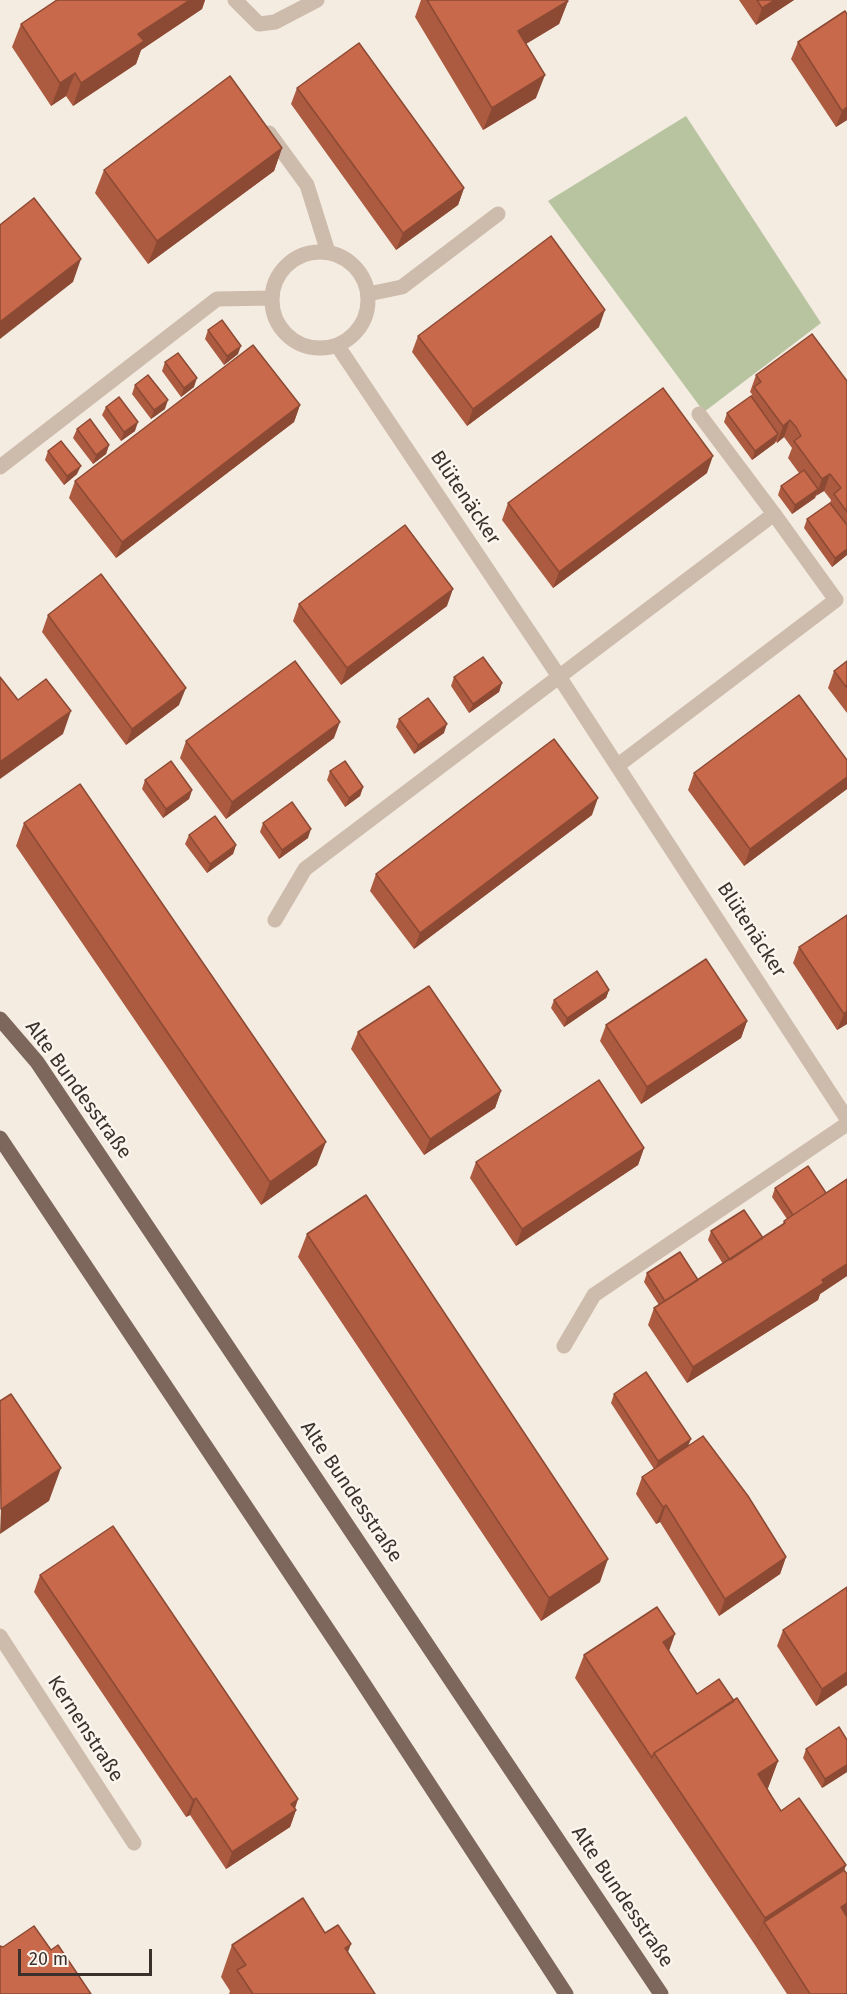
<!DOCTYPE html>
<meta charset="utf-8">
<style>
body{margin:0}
#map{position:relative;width:847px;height:1994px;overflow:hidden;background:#f4ebe1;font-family:"Fira Sans",sans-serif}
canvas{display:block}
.scale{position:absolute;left:18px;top:1949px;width:134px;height:27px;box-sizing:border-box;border:3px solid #3b302b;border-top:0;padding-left:8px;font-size:18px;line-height:21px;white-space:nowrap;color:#3b302b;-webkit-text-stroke:4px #fbf5ee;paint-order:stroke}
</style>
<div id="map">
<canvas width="847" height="1994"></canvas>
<div class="scale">20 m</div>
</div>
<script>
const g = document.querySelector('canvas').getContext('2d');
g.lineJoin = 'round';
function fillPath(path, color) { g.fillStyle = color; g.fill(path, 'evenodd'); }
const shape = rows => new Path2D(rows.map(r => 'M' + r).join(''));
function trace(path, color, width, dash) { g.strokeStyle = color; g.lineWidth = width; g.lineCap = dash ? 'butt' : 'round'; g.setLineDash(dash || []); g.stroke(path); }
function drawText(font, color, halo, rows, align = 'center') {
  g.font = font + ' "Fira Sans",sans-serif'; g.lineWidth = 5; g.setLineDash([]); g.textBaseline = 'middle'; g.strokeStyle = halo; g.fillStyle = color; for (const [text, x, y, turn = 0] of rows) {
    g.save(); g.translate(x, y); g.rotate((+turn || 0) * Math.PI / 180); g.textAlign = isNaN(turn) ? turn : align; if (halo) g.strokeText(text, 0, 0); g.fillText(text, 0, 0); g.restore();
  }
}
fillPath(shape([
 [686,116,821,323,704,412,548,201]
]), '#b8c4a0');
trace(shape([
 [235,0,259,24,275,22,317,0],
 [269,133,307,185,328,252],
 '272 300a48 48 0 1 1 96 0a48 48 0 1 1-96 0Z',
 [368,294,402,287,498,214],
 [337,345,558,675,847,1119],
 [699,414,774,514],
 [0,467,217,299,271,298],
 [275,920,305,869,774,514,836,600,617,766],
 [564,1346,594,1295,847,1124],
 [0,1636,134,1843]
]), '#cdbbac', 15);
trace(shape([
 [0,1019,37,1062,661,1994],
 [0,1138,352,1666,566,1994]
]), '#7d675c', 15);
fillPath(shape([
 [57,0,205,0,202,9,141,50,136,64,73,106,66,96,51,106,12,47,21,24],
 [421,0,567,0,568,1,559,24,526,44,536,98,483,130,415,17],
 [739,0,794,0,756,25],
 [847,14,847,120,836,127,791,59,798,42],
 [297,88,464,188,458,205,396,250,291,104],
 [282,148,274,171,148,264,95,193,104,170],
 [599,327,467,426,412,352,418,336],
 [208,330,238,354,224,365,205,339],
 [165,362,194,387,181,397,162,371],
 [756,375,847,381,847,555,832,567,804,528,807,519,830,503,831,500,824,491,816,495,815,498,792,514,778,495,781,486,799,473,788,458,792,448,784,437,777,443,776,441,775,443,752,460,724,422,727,413,751,396,752,394,750,392],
 [135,385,165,409,151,419,132,394],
 [300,405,294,422,116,558,69,498,75,481],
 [106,407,135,431,121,441,102,415],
 [77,429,109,445,106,454,93,464,73,438],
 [48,451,77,474,64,485,45,460],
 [707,473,553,588,502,520,508,503],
 [299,604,447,606,341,685,293,621],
 [48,615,179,705,126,745,42,632],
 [847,661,847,713,828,688,834,671],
 [454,677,502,683,499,692,469,713,451,686],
 [399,719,444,733,414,754,396,727],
 [334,738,226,819,180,758,186,741],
 [847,760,847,789,744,866,688,790,694,773],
 [330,771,363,787,360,796,345,807,327,780],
 [145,780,192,790,189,799,163,818,142,789],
 [592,815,414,949,370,891,376,874],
 [24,823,317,1165,261,1205,16,846],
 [263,823,308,838,279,859,260,832],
 [189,835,236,845,233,854,207,873,185,844],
 [847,915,847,1024,837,1030,793,963,799,947],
 [609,990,606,998,564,1027,551,1008,554,1000],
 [747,1021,741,1038,641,1104,600,1041,606,1025],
 [358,1032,501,1091,495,1108,424,1155,351,1049],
 [644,1148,638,1165,516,1246,470,1178,476,1162],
 [847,1179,847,1276,820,1294,818,1300,687,1383,648,1325,654,1308,659,1305,644,1282,647,1273,698,1280,723,1264,708,1240,711,1231,763,1238,782,1226,784,1221,787,1219,772,1197,775,1188,826,1193],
 [307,1234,600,1582,541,1621,298,1257],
 [614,1394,691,1439,688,1446,786,1557,780,1574,719,1616,660,1522,656,1524,636,1494,642,1477,654,1469,611,1403],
 [40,1575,298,1799,295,1809,296,1810,290,1827,226,1869,190,1815,186,1817,34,1592],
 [847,1587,847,1685,816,1706,777,1646,783,1630],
 [669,1652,697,1694,734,1701,778,1761,768,1788,767,1789,781,1811,846,1865,844,1870,847,1994,787,1994,755,1945,575,1678,584,1655],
 [847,1740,847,1772,822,1788,803,1758,806,1749],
 [325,1933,348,1953,375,1994,229,1994,230,1991,221,1977,232,1945]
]), '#ac5a40');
fillPath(shape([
 [190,0,205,0,202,9,141,50,136,64,73,106,81,83,138,34],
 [775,0,794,0,756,25,762,8],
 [568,1,559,24,509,54,518,31],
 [75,73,66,96,51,106,60,83],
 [545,75,536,98,483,130,492,108],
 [847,107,847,120,836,127,842,111],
 [282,148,274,171,148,264,157,241],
 [464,188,458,205,396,250,403,233],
 [81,259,73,282,0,339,0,322],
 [605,310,599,327,467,426,473,409],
 [241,346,238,354,224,365,227,356],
 [197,378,194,387,181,397,184,388],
 [168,400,165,409,151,419,154,410],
 [300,405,294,422,116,558,122,542],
 [790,420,784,437,777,443,783,426],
 [138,422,135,431,121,441,124,432],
 [778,434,775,443,752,460,755,451],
 [109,445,106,454,93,464,96,455],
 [713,456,707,473,553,588,559,572],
 [81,466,77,474,64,485,67,476],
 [830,474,824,491,816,496,822,479],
 [818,489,815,498,792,514,795,505],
 [847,549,847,555,832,567,835,558],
 [453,589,447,606,341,685,347,668],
 [502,683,499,692,469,713,473,704],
 [186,688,179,705,126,745,132,729],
 [71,711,63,734,0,779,0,762],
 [340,722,334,738,226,819,232,802],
 [447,724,444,733,414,754,418,745],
 [847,777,847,789,744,866,750,849],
 [363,787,360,796,345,807,349,798],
 [192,790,189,799,163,818,166,809],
 [598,798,592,815,414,949,420,933],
 [311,829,308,838,279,859,282,850],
 [236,845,233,854,207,873,210,864],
 [609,990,606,998,564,1027,567,1018],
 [847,1011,847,1024,837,1030,844,1014],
 [747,1021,741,1038,641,1104,647,1087],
 [501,1091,495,1108,424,1155,430,1139],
 [326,1142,317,1165,261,1205,270,1182],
 [644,1148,638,1165,516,1246,522,1229],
 [847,1264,847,1276,820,1294,818,1300,687,1383,693,1367],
 [691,1439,687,1448,655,1470,658,1461],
 [61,1468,49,1501,0,1534,1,1509],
 [666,1505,660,1522,656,1524,663,1507],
 [786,1557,780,1574,719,1616,725,1599],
 [608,1559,600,1582,541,1621,549,1598],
 [675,1634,667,1657,663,1642],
 [847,1672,847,1685,816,1706,822,1689],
 [778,1761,768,1788,748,1802,758,1774],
 [847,1765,847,1772,822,1788,825,1779],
 [196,1798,190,1815,186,1817,193,1800],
 [298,1799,293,1812,296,1810,290,1827,226,1869,232,1852],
 [846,1865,836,1893,764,1922,755,1945,765,1918],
 [847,1903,847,1920,841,1907],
 [351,1944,339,1977,345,1948]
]), '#8c4a34');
const building = shape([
 [57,0,190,0,138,34,144,41,81,83,75,73,60,83,21,24,57,0],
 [427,0,567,0,568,1,518,31,545,75,492,108,427,0],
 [757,0,775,0,762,8,757,0],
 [845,11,847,14,847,107,842,111,798,42,845,11],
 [359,43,464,188,403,233,297,88,359,43],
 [230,76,282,148,157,241,104,170,230,76],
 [34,198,81,259,0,322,0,225,34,198],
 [551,236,605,310,473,409,418,336,551,236],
 [222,320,241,346,227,356,208,330,222,320],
 [812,334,847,381,847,512,834,494,841,488,830,474,822,479,794,441,801,436,796,427,790,420,783,426,754,387,761,382,756,375,812,334],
 [253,345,300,405,122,542,75,481,253,345],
 [178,353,197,378,184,388,165,362,178,353],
 [148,375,168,400,154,410,135,385,148,375],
 [663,388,713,456,559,572,508,503,663,388],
 [751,396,778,434,755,451,727,413,751,396],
 [119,397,138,422,124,432,106,407,119,397],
 [90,419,109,445,96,455,77,429,90,419],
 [61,441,81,466,67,476,48,451,61,441],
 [804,470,818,489,795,505,781,486,804,470],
 [830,503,847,525,847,549,835,558,807,519,830,503],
 [405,525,453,589,347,668,299,604,405,525],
 [101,574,186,688,132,729,48,615,101,574],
 [483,657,502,683,473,704,454,677,483,657],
 [295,661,340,722,232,802,186,741,295,661],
 [847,661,847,688,834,671,847,661],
 [0,677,18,700,46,679,71,711,0,762,0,677],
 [799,695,847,760,847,777,750,849,694,773,799,695],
 [428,698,447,724,418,745,399,719,428,698],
 [554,739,598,798,420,933,376,874,554,739],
 [171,761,192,790,166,809,145,780,171,761],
 [345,761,363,787,349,798,330,771,345,761],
 [80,784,326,1142,270,1182,24,823,80,784],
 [292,802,311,829,282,850,263,823,292,802],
 [215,816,236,845,210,864,189,835,215,816],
 [847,915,847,1011,844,1014,799,947,847,915],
 [706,959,747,1021,647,1087,606,1025,706,959],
 [597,971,609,990,567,1018,554,1000,597,971],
 [429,986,501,1091,430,1139,358,1032,429,986],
 [599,1080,644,1148,522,1229,476,1162,599,1080],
 [808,1166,826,1193,793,1215,775,1188,808,1166],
 [847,1179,847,1264,822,1280,824,1283,693,1367,654,1308,785,1223,784,1221,847,1179],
 [366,1195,608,1559,549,1598,307,1234,366,1195],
 [744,1210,763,1238,730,1260,711,1231,744,1210],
 [680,1252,698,1280,665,1301,647,1273,680,1252],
 [646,1372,691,1439,658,1461,614,1394,646,1372],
 [11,1394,61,1468,1,1509,0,1401,11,1394],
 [703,1436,748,1496,786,1557,725,1599,666,1505,663,1507,642,1477,703,1436],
 [113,1526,298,1799,291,1804,296,1810,232,1852,196,1798,193,1800,40,1575,113,1526],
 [847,1587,847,1672,822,1689,783,1630,847,1587],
 [657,1607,675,1634,663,1642,697,1694,719,1679,734,1701,654,1753,652,1758,584,1655,657,1607],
 [737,1698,778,1761,758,1774,772,1797,781,1811,799,1798,846,1865,765,1918,654,1753,737,1698],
 [839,1727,847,1740,847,1765,825,1779,806,1749,839,1727],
 [844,1870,847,1874,847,1903,841,1907,847,1917,847,1994,810,1994,764,1922,844,1870],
 [303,1898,325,1933,338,1925,351,1944,345,1948,375,1994,253,1994,237,1970,246,1965,232,1945,303,1898],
 [34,1926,51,1950,58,1945,91,1994,0,1994,0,1946,3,1947,34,1926]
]);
fillPath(building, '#c8694b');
trace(building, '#8c4a34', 1.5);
drawText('20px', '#3b302b', '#fbf5ee', [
 ["Blütenäcker",465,498,56],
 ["Blütenäcker",751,930,57],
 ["Alte Bundesstraße",78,1090,54],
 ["Alte Bundesstraße",351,1492,56],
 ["Kernenstraße",85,1729,57],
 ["Alte Bundesstraße",622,1897,56]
]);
</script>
